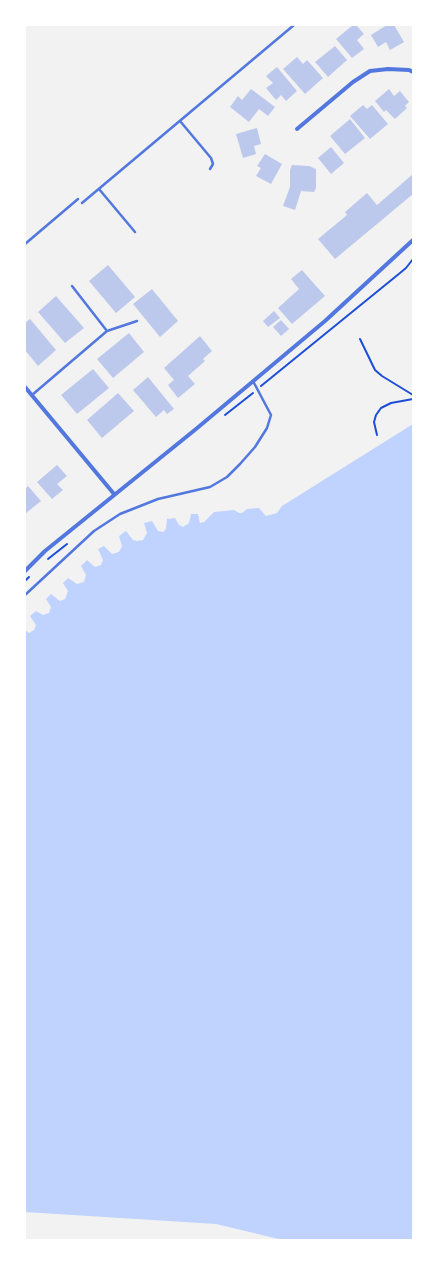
<!DOCTYPE html>
<style>
body{margin:0}
#map{position:relative;width:438px;height:1265px;overflow:hidden;background:#f2f2f2;font-family:"Alegreya Sans",sans-serif}
canvas{display:block}
.frame{position:absolute;inset:0;border:26px solid #fff;pointer-events:none}
</style>
<div id="map">
<canvas width="438" height="1265"></canvas>
<div class="frame"></div>
</div>
<script>
const g = document.querySelector('canvas').getContext('2d');
g.lineJoin = 'round';
function fillPath(path, color) { g.fillStyle = color; g.fill(path, 'evenodd'); }
const shape = rows => new Path2D(rows.map(r => 'M' + r).join(''));
function trace(path, color, width, dash) { g.strokeStyle = color; g.lineWidth = width; g.lineCap = dash ? 'butt' : 'round'; g.setLineDash(dash || []); g.stroke(path); }
fillPath(shape([
 [413,424,413,1240,283,1240,216,1224,25,1212,25,630,29,633,34,630,36,625,30,616,36,611,43,615,49,613,51,607,46,599,51,594,60,601,65,599,68,591,63,583,68,578,77,584,84,582,86,575,81,566,87,560,95,567,101,565,103,560,98,549,104,546,112,554,119,552,122,546,119,536,126,531,133,540,137,541,143,540,147,533,144,523,152,521,158,531,163,532,166,529,167,519,175,518,179,525,183,527,189,523,191,514,198,514,200,523,204,522,214,512,234,510,239,513,242,513,247,509,259,508,266,516,277,513,282,506]
]), '#bfd3fe');
fillPath(shape([
 [353,25,356,25,364,34,357,40,364,49,352,58,336,39],
 [387,25,394,25,404,42,390,50,386,42,378,47,371,35],
 [335,46,347,60,328,77,315,62],
 [297,57,303,64,307,60,323,78,305,94,283,69],
 [277,67,297,91,286,101,281,95,276,100,266,88,273,83,266,76],
 [251,89,275,107,268,116,259,109,249,122,230,107,238,96,242,100],
 [389,89,394,96,400,91,409,102,405,106,407,108,395,119,386,110,384,112,375,101],
 [363,105,367,109,372,105,388,124,370,139,350,116],
 [350,119,365,138,345,154,330,136],
 [257,128,261,144,254,146,256,154,243,158,236,134],
 [331,147,344,163,331,174,318,158],
 [265,154,282,164,271,184,256,176,261,168,257,166],
 [292,165,309,166,316,169,316,188,314,192,301,191,295,210,283,206,290,187,290,170],
 [413,174,413,194,335,259,318,239,347,215,345,212,367,193,377,205],
 [108,265,135,297,116,313,89,281],
 [302,270,325,296,292,324,278,308,299,289,291,279],
 [152,289,178,321,160,337,133,304],
 [56,296,84,328,65,343,38,312],
 [274,311,280,318,268,327,263,321],
 [30,319,56,350,38,366,25,350,25,323],
 [281,320,289,329,281,336,273,327],
 [129,333,144,352,113,378,97,359],
 [200,336,212,351,203,359,205,361,188,376,195,384,178,398,168,385,174,380,164,368],
 [93,369,109,388,77,414,61,395],
 [148,377,174,409,167,414,164,410,156,417,133,390],
 [118,393,134,411,102,438,87,420],
 [57,465,67,476,57,484,63,490,52,499,37,482],
 [28,486,41,501,25,514,25,489]
]), '#bdc9ec');
trace(shape([
 [360,339,375,370,382,376,413,395],
 [261,386,400,273,406,268,413,259],
 [225,415,253,393],
 [377,435,374,422,376,415,381,408,391,403,413,399],
 [48,559,67,544],
 [25,581,29,577]
]), '#1d4ed8', 2);
trace(shape([
 [180,121,211,158,213,164,210,169],
 [99,189,135,232],
 [82,203,294,25],
 [25,244,78,199],
 [107,331,137,321],
 [32,395,107,331,72,286],
 [25,595,94,531,120,514,158,499,210,487,227,477,240,464,255,447,267,428,271,415,253,381]
]), '#5277de', 2.5);
trace(shape([
 [297,129,353,82,370,71,388,69,409,70,413,72],
 [25,387,114,494],
 [25,571,45,551,196,429,325,321,413,240]
]), '#5277de', 4);
</script>
